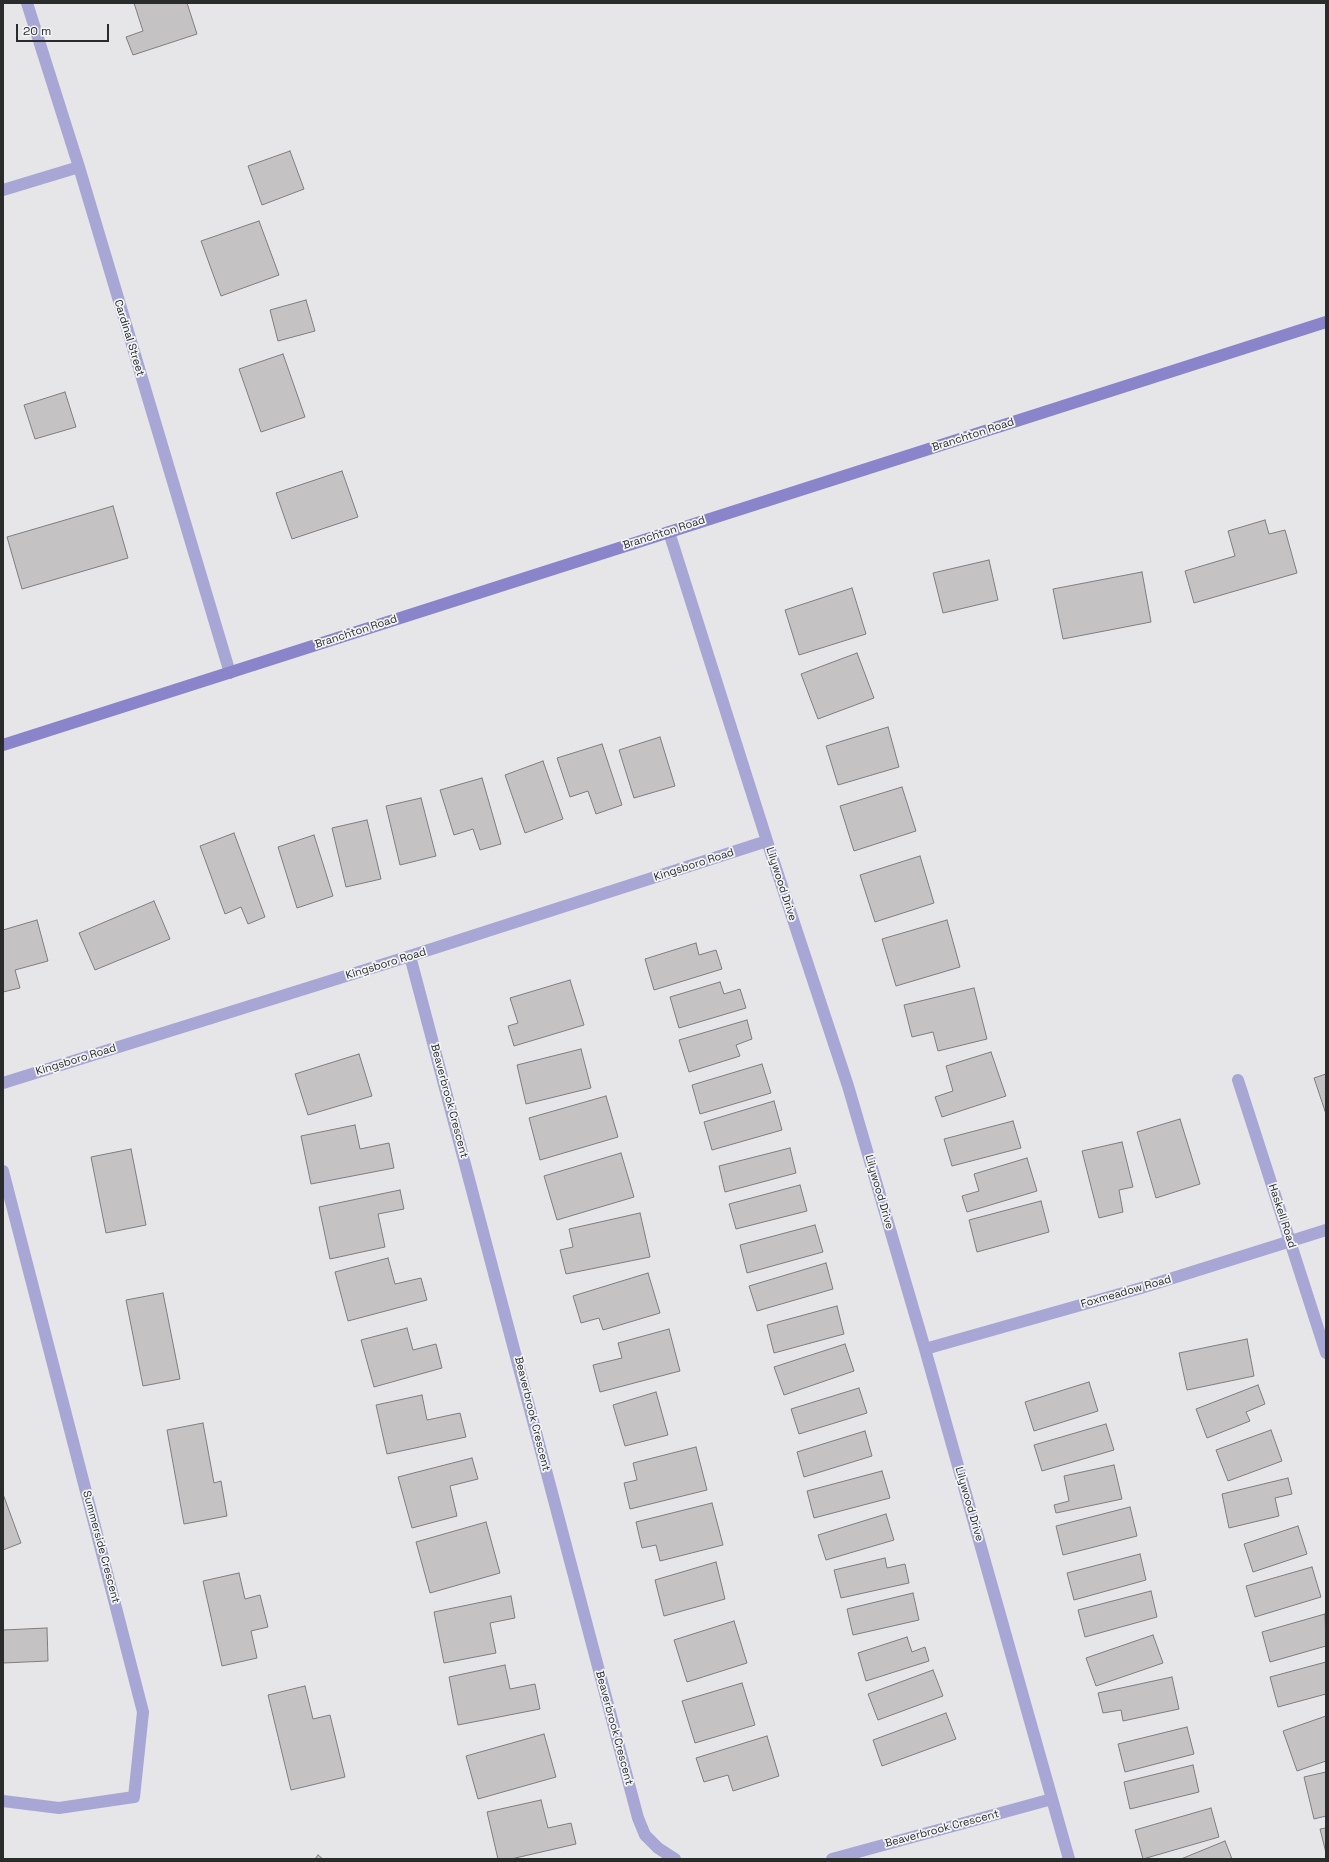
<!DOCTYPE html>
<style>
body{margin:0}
#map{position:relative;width:1329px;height:1862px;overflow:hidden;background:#e6e6e8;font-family:"Space Grotesk",sans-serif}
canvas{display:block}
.frame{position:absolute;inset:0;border:4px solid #2a2b2b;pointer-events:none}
.scale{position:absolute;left:16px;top:24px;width:93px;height:18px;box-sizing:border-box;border:2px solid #2a2b2b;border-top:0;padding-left:5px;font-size:12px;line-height:14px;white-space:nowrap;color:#2a2b2b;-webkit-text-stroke:3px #f3f4f6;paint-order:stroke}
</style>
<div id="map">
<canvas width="1329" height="1862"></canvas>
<div class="frame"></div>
<div class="scale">20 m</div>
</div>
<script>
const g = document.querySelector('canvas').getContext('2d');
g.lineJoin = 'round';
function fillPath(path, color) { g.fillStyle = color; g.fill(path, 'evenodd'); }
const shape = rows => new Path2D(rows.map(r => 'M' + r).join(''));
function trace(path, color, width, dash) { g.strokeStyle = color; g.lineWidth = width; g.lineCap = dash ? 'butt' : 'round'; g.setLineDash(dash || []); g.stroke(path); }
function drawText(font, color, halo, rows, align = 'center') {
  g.font = font + ' "Space Grotesk",sans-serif'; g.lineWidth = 3.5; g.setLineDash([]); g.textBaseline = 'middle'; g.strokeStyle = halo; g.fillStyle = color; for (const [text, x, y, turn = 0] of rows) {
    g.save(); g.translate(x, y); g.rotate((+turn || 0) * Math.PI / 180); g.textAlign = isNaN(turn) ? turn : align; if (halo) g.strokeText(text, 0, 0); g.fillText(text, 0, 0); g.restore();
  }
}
const building = shape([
 [134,3,187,3,197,34,133,55,126,37,143,31,134,3],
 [290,151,304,189,262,205,248,166,290,151],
 [259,221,279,275,221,296,201,241,259,221],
 [306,300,315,331,278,341,270,310,306,300],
 [283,354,305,417,261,432,239,369,283,354],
 [65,392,76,427,35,439,24,405,65,392],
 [342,471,358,517,292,539,276,493,342,471],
 [113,506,128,558,22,589,7,537,113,506],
 [1265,520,1269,534,1285,530,1297,573,1194,603,1185,571,1235,556,1228,531,1265,520],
 [989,560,998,600,943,613,933,573,989,560],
 [1142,572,1151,622,1063,639,1053,589,1142,572],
 [852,588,866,634,799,655,785,610,852,588],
 [857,653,874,698,818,719,801,674,857,653],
 [888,727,899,767,838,785,826,746,888,727],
 [660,737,675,786,634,798,619,750,660,737],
 [602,744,622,805,596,814,588,791,570,797,557,758,602,744],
 [543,761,563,819,525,833,505,775,543,761],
 [482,778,501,844,480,850,473,829,454,835,440,790,482,778],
 [902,787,916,831,854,851,840,806,902,787],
 [421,798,436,856,400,865,386,806,421,798],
 [367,820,381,879,346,887,332,828,367,820],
 [234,833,265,917,248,924,241,907,225,914,200,846,234,833],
 [314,835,333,896,297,908,278,847,314,835],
 [920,856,934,903,875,922,860,875,920,856],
 [154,901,170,939,95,970,79,933,154,901],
 [37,920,48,961,15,970,20,988,3,992,3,930,37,920],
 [947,920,960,967,896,986,882,939,947,920],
 [696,943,699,955,716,950,722,969,654,990,645,959,696,943],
 [570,980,584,1025,514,1046,508,1026,518,1023,510,998,570,980],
 [720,982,724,994,740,989,746,1008,679,1028,670,997,720,982],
 [974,988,987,1039,938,1051,933,1032,912,1037,904,1005,974,988],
 [747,1020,752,1039,736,1045,740,1056,689,1072,679,1040,747,1020],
 [581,1049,591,1088,526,1104,517,1065,581,1049],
 [991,1052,1006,1096,942,1117,935,1097,953,1091,946,1066,991,1052],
 [359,1054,372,1096,308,1115,295,1074,359,1054],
 [762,1064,771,1093,700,1114,692,1085,762,1064],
 [1326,1074,1326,1114,1314,1078,1326,1074],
 [606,1096,618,1137,540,1160,529,1118,606,1096],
 [774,1101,782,1130,712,1150,704,1122,774,1101],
 [1180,1119,1200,1184,1156,1198,1137,1132,1180,1119],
 [1013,1121,1021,1148,952,1166,944,1139,1013,1121],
 [355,1125,360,1149,389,1143,394,1168,311,1184,301,1136,355,1125],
 [1122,1142,1133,1187,1119,1190,1123,1212,1099,1218,1082,1151,1122,1142],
 [790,1148,796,1173,725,1192,719,1166,790,1148],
 [131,1149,146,1225,106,1233,91,1157,131,1149],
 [621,1153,634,1197,557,1220,544,1176,621,1153],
 [1027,1158,1037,1191,967,1212,962,1196,979,1191,974,1174,1027,1158],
 [800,1185,807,1211,736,1229,729,1204,800,1185],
 [400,1190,404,1209,378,1214,385,1247,330,1259,319,1207,400,1190],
 [1041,1201,1049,1232,977,1252,969,1220,1041,1201],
 [640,1213,650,1257,566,1274,560,1250,573,1247,569,1229,640,1213],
 [815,1225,823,1252,747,1273,740,1245,815,1225],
 [388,1258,395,1284,421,1278,427,1300,348,1321,335,1272,388,1258],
 [826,1263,833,1289,757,1311,749,1286,826,1263],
 [648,1273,660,1313,603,1330,599,1318,581,1323,573,1296,648,1273],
 [163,1293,180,1379,143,1386,126,1300,163,1293],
 [837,1306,844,1334,774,1353,767,1325,837,1306],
 [407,1328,413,1350,436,1344,442,1368,374,1387,361,1340,407,1328],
 [669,1329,680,1371,600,1392,593,1365,622,1358,618,1343,669,1329],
 [1247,1339,1254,1376,1187,1390,1179,1353,1247,1339],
 [845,1344,854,1371,784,1395,774,1367,845,1344],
 [1089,1382,1098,1411,1034,1431,1025,1402,1089,1382],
 [1258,1385,1265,1404,1246,1412,1250,1421,1207,1438,1196,1409,1258,1385],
 [859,1388,867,1413,799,1434,791,1409,859,1388],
 [656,1392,668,1435,625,1446,613,1405,656,1392],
 [422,1395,427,1420,460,1413,466,1437,387,1454,376,1405,422,1395],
 [203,1423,214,1483,221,1481,227,1516,184,1524,167,1430,203,1423],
 [1106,1424,1114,1450,1042,1471,1034,1445,1106,1424],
 [1271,1430,1282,1461,1228,1481,1216,1450,1271,1430],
 [865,1431,872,1456,804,1477,797,1452,865,1431],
 [696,1447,707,1490,630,1509,624,1483,637,1480,633,1463,696,1447],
 [472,1458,478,1479,450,1486,457,1516,412,1528,398,1477,472,1458],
 [1114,1465,1122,1499,1056,1513,1054,1505,1069,1501,1064,1476,1114,1465],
 [882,1471,890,1498,814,1518,807,1491,882,1471],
 [1288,1478,1292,1494,1275,1498,1279,1516,1229,1528,1222,1494,1288,1478],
 [3,1494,21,1543,3,1550,3,1494],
 [712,1503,723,1545,660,1561,656,1545,642,1548,636,1522,712,1503],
 [1130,1507,1137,1536,1063,1555,1056,1526,1130,1507],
 [886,1514,894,1540,826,1560,818,1535,886,1514],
 [486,1522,500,1573,430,1593,416,1542,486,1522],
 [1298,1526,1307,1554,1253,1572,1244,1544,1298,1526],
 [1140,1554,1146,1580,1074,1600,1067,1573,1140,1554],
 [885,1558,887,1568,905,1564,909,1583,841,1598,834,1570,885,1558],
 [716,1562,725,1599,664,1616,655,1580,716,1562],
 [1312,1567,1321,1597,1255,1617,1246,1586,1312,1567],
 [239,1573,245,1599,260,1595,268,1627,251,1631,257,1658,222,1666,203,1581,239,1573],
 [1151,1591,1157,1617,1085,1637,1078,1610,1151,1591],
 [913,1593,919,1620,853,1635,847,1609,913,1593],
 [511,1596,515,1618,490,1623,496,1653,444,1663,434,1612,511,1596],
 [1325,1614,1326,1646,1270,1662,1262,1632,1325,1614],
 [734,1621,747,1663,687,1682,674,1640,734,1621],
 [47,1628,48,1661,3,1663,3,1630,47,1628],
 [1153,1635,1163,1663,1096,1686,1086,1658,1153,1635],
 [907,1637,912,1652,925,1647,929,1661,866,1681,858,1653,907,1637],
 [1326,1662,1326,1694,1278,1707,1270,1677,1326,1662],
 [505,1665,510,1689,535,1684,540,1709,458,1725,449,1677,505,1665],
 [933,1670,943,1696,878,1720,868,1694,933,1670],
 [1172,1677,1179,1709,1123,1721,1121,1710,1103,1713,1098,1693,1172,1677],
 [742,1683,755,1725,695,1743,682,1701,742,1683],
 [305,1686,313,1719,330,1715,345,1777,291,1790,268,1695,305,1686],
 [946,1713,956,1739,882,1766,873,1740,946,1713],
 [1326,1716,1326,1761,1297,1771,1283,1731,1326,1716],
 [1187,1727,1194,1754,1125,1772,1118,1744,1187,1727],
 [544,1734,556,1777,478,1799,466,1756,544,1734],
 [767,1736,779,1776,733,1791,728,1775,704,1782,696,1758,767,1736],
 [1193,1765,1199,1792,1130,1809,1124,1782,1193,1765],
 [1326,1772,1326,1816,1314,1819,1304,1777,1326,1772],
 [541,1800,548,1828,571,1823,576,1844,511,1859,498,1859,487,1812,541,1800],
 [1211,1808,1219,1837,1143,1859,1135,1830,1211,1808],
 [1326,1828,1326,1853,1320,1829,1326,1828],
 [1225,1841,1232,1859,1181,1859,1225,1841],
 [318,1855,323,1859,315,1859,318,1855]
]);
fillPath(building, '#c4c2c3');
trace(building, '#7f7d7e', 1);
trace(shape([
 [27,3,79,167,230,673],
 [3,190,79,167],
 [669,532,767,841,848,1086,925,1349,1069,1859],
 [410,956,638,1818,645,1835,658,1848,675,1859],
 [1238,1080,1326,1353],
 [3,1083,410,956,767,841],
 [3,1171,143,1712,134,1797,59,1808,3,1801],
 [925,1349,1141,1288,1326,1230],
 [832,1859,1052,1799]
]), '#a7a6d5', 12);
trace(shape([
 [3,745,1326,322]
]), '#8a85cb', 12);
drawText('11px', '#2a2b2b', '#f3f4f6', [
 ["Cardinal Street",129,338,73],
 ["Branchton Road",973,435,-18],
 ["Branchton Road",664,533,-18],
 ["Branchton Road",356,632,-18],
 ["Kingsboro Road",694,865,-18],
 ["Lilywood Drive",781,884,72],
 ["Kingsboro Road",386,964,-17],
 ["Kingsboro Road",76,1060,-17],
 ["Beaverbrook Crescent",449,1101,75],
 ["Lilywood Drive",879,1192,74],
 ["Haskell Road",1282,1216,72],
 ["Foxmeadow Road",1126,1292,-16],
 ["Beaverbrook Crescent",532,1414,76],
 ["Lilywood Drive",969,1504,74],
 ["Summerside Crescent",101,1547,75],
 ["Beaverbrook Crescent",614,1728,75],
 ["Beaverbrook Crescent",942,1829,-15]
]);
</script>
